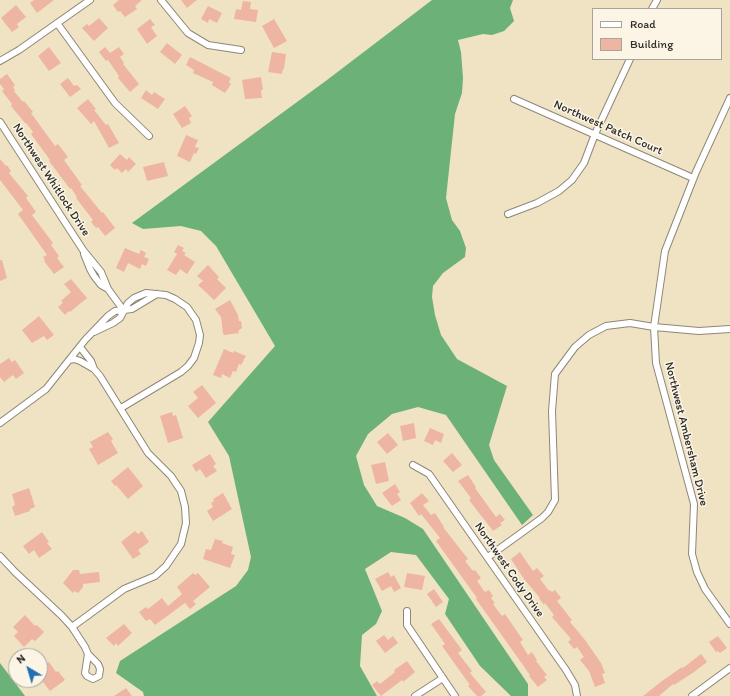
<!DOCTYPE html>
<style>
body{margin:0}
#map{position:relative;width:730px;height:696px;overflow:hidden;background:#f0e3c4;font-family:Itim,sans-serif}
canvas{display:block}
.legend{position:absolute;left:592px;top:8px;width:130px;height:52px;box-sizing:border-box;background:#fcf5e5;border:1px solid #a8a49b;margin:0;padding:5px 7px;list-style:none;font-size:12px;color:#2b2b2b}
.legend li{display:flex;align-items:center;gap:8px;height:20px}
.legend b{width:20px;border:1px solid #a8a49b}
.north{position:absolute;left:8px;top:648px;width:40px;height:40px;box-sizing:border-box;background:#fcf5e5;border:1px solid #a8a49b;border-radius:50%;rotate:322deg;font-size:11px;font-weight:700;line-height:16px;text-align:center;color:#2b2b2b}
.north::after{content:'';display:block;margin:auto;width:14px;height:18px;background:#1f6fb2;clip-path:polygon(50% 0,100% 100%,50% 72%,0 100%)}
</style>
<div id="map">
<canvas width="730" height="696"></canvas>
<ul class="legend">
<li><b style="height:5px;background:#fff"></b>Road</li>
<li><b style="height:11px;background:#eeb5a2"></b>Building</li>
</ul>
<div class="north">N</div>
</div>
<script>
const g = document.querySelector('canvas').getContext('2d');
g.lineJoin = 'round';
function fillPath(path, color) { g.fillStyle = color; g.fill(path, 'evenodd'); }
const shape = rows => new Path2D(rows.map(r => 'M' + r).join(''));
function trace(path, color, width, dash) { g.strokeStyle = color; g.lineWidth = width; g.lineCap = dash ? 'butt' : 'round'; g.setLineDash(dash || []); g.stroke(path); }
function drawText(font, color, halo, rows, align = 'center') {
  g.font = font + ' Itim,sans-serif'; g.lineWidth = 3; g.setLineDash([]); g.textBaseline = 'middle'; g.strokeStyle = halo; g.fillStyle = color; for (const [text, x, y, turn = 0] of rows) {
    g.save(); g.translate(x, y); g.rotate((+turn || 0) * Math.PI / 180); g.textAlign = isNaN(turn) ? turn : align; if (halo) g.strokeText(text, 0, 0); g.fillText(text, 0, 0); g.restore();
  }
}
fillPath(shape([
 [432,0,513,0,510,8,514,21,504,31,492,35,483,34,458,40,461,52,463,78,462,93,455,114,446,198,452,220,460,231,466,248,465,257,443,273,433,286,432,297,435,315,441,335,457,359,507,386,489,445,494,460,533,515,522,525,446,415,418,407,392,414,368,434,356,456,364,485,377,506,405,518,423,529,528,684,528,696,511,696,480,666,445,614,449,599,416,555,391,552,365,569,382,611,376,624,362,635,360,666,377,696,144,696,143,692,116,673,120,661,236,586,248,570,251,557,229,456,208,422,275,346,216,246,201,231,181,226,143,229,132,223,327,80],
 [0,663,25,696,0,696]
]), '#6cb278');
fillPath(shape([
 [34,0,54,0,37,13,30,3],
 [119,0,142,0,135,6,137,9,125,17,120,11,118,12,113,5],
 [181,0,197,0,187,8],
 [243,1,251,2,250,9,258,10,256,22,234,19,236,9,241,10],
 [16,5,26,17,17,24,19,27,12,32,1,18],
 [208,6,222,13,217,23,209,19,208,23,201,19],
 [99,18,108,28,94,41,82,28,87,24,89,26],
 [150,19,155,25,151,27,157,36,147,44,137,29],
 [274,19,287,41,274,48,262,26],
 [167,43,182,55,175,64,160,52],
 [49,47,61,63,49,71,38,56],
 [105,47,110,53,119,47,124,54,120,57,124,63,123,64,139,84,130,92,118,78,119,76,108,60,106,61,99,52],
 [272,52,286,54,284,69,283,69,282,74,268,72],
 [190,57,231,78,229,82,231,84,225,93,212,85,213,82,193,73,194,70,186,65],
 [7,74,15,85,13,87,15,90,14,91,23,102,24,101,33,112,31,113,55,146,58,144,68,157,64,160,82,185,80,186,102,213,103,212,115,228,105,236,98,227,96,228,91,222,93,220,76,198,77,197,71,188,70,189,49,161,50,160,31,134,33,132,26,123,25,123,11,106,12,104,2,91,4,89,0,84,0,79],
 [261,77,263,90,261,90,262,98,245,99,242,80],
 [68,78,74,86,77,85,81,89,70,97,60,84],
 [146,90,152,95,154,92,165,99,158,109,141,98],
 [88,99,96,109,94,110,106,125,108,124,119,143,109,148,94,121,91,124,77,108],
 [185,106,192,116,189,118,191,123,182,128,173,114],
 [186,135,198,140,195,147,199,148,196,154,194,153,190,162,177,156],
 [120,154,127,160,129,157,136,164,128,172,126,169,122,173,117,168,115,170,110,165],
 [0,159,6,166,7,165,11,171,9,173,28,196,26,198,36,212,32,215,53,243,51,245,59,256,57,258,64,267,54,274,44,261,45,260,43,257,47,255,18,214,23,210,0,180],
 [164,162,168,176,147,181,143,167],
 [178,245,184,248,182,251,186,253,184,255,195,262,187,274,180,269,176,275,167,270,177,254,174,252],
 [125,248,139,254,141,250,146,253,144,257,149,259,146,266,142,264,140,269,128,263,124,272,116,268],
 [0,260,2,260,7,278,0,281],
 [208,265,219,277,217,279,226,288,214,300,198,285,203,281,197,276],
 [71,279,87,298,70,312,69,311,65,315,58,307,63,303,61,301,71,292,64,284],
 [230,300,238,315,239,321,241,321,242,328,238,331,239,333,224,335,223,333,221,317,215,309],
 [39,316,54,335,47,340,44,336,32,343,22,330],
 [224,349,233,353,234,351,246,356,241,365,239,364,236,372,233,371,230,378,222,374,221,378,213,375],
 [9,358,12,362,15,360,24,373,16,379,13,375,4,382,0,377,0,364],
 [202,385,216,403,198,418,188,406,198,398,193,392],
 [172,412,173,416,176,415,183,438,168,443,160,416],
 [414,423,416,438,403,441,400,426],
 [430,428,444,434,441,443,435,440,433,445,424,441],
 [108,432,113,439,111,441,118,453,98,465,89,449,93,447,90,442],
 [388,433,398,445,387,454,377,442],
 [452,453,462,465,453,472,443,461],
 [210,454,216,464,213,466,217,471,206,478,200,469,196,472,192,465],
 [385,462,389,481,376,484,371,465],
 [128,467,143,486,128,499,116,485,115,486,111,481],
 [468,475,476,487,475,488,496,517,500,514,505,520,500,523,502,525,493,531,469,500,471,498,458,481],
 [395,484,400,492,397,494,401,500,392,506,382,493],
 [29,488,35,507,30,509,30,511,15,516,12,507,15,505,12,494],
 [223,493,232,509,213,521,207,511,213,507,211,503,214,501,213,499],
 [422,493,429,501,423,505,431,515,435,513,444,527,443,527,468,559,465,561,473,571,475,570,481,578,477,581,485,592,489,590,493,596,491,598,495,603,493,604,502,616,505,614,523,640,520,642,528,655,532,652,537,660,536,661,547,675,544,677,547,680,538,687,529,676,530,675,476,599,477,598,436,541,440,538,421,514,419,516,410,503],
 [135,531,138,534,142,531,149,542,138,550,141,554,133,559,121,542],
 [42,532,49,542,47,543,52,549,39,558,34,550,29,554,23,546],
 [215,539,223,541,222,543,233,547,231,554,235,555,230,568,203,559,206,549,211,550],
 [520,552,533,571,537,568,544,576,540,579,549,591,550,590,552,592,555,590,561,598,557,601,572,620,570,622,585,640,601,663,605,673,602,674,605,683,595,687,589,671,580,660,584,657,577,647,574,649,568,642,571,639,552,617,554,615,545,603,544,605,539,598,540,598,524,579,511,559],
 [73,570,79,570,80,574,99,572,100,582,83,584,83,587,78,593,75,591,73,593,63,583],
 [388,572,391,577,394,575,401,588,394,592,391,586,382,591,375,579],
 [193,573,195,575,198,573,210,587,193,601,196,604,190,609,185,603,155,625,150,619,146,621,139,612,146,607,148,609,162,598,168,606,182,594,177,587],
 [407,573,425,576,422,590,404,587],
 [434,589,443,602,436,607,427,594],
 [25,615,35,626,37,625,44,632,35,641,32,639,24,647,14,636,18,632,13,627],
 [439,619,462,650,458,653,472,671,470,673,486,692,481,696,477,696,468,686,470,685,442,646,445,644,431,624],
 [124,624,132,633,118,646,116,643,114,646,106,638],
 [384,635,388,640,393,636,398,643,385,653,376,641],
 [718,636,727,648,720,653,718,651,716,652,709,642],
 [701,654,707,662,694,672,674,685,673,684,659,696,643,696,662,681,682,667,683,668],
 [407,661,415,672,403,682,402,680,381,696,372,685,377,681,380,684,395,672,394,670],
 [49,662,56,672,58,671,65,680,50,691,40,678,40,669],
 [126,688,132,696,114,696]
]), '#eeb5a2');
const minor = shape([
 [161,0,188,33,208,45,241,50],
 [652,9,657,0],
 [57,23,115,103,149,136],
 [0,61,19,50,90,0],
 [730,98,696,172,665,251,654,327,656,363,694,504,692,554,697,572,705,589,730,624],
 [514,99,693,178],
 [0,122,83,250,101,272,108,289,124,311],
 [508,214,537,203,559,191,572,180,584,163,595,134,630,59],
 [84,254,90,269,94,276,101,285,108,289],
 [94,332,113,323,120,318,128,303,134,298,146,293,166,295,175,299,187,307,196,320,200,335,199,343,194,358,188,366,181,372,121,408],
 [69,360,74,359,80,361,94,369],
 [0,423,46,389,85,340,108,316,115,311,132,309,157,294],
 [413,465,429,474,566,670,575,685,577,696],
 [0,556,15,572,62,616,72,627,85,647,88,654,85,673,87,676,93,679,99,676,100,669,98,664,88,654],
 [488,557,542,518,548,512,555,500,552,411,555,374,575,347,589,335,606,326,630,323,654,327,699,331,730,329],
 [407,611,407,625,455,696],
 [72,627,124,589,155,576,166,566,181,544,186,523,185,507,181,491,171,476,148,453,100,376,94,369,91,361,80,347],
 [415,696,443,678],
 [692,696,730,668]
]);
trace(minor, '#8e8778', 8);
trace(minor, '#fff', 6);
drawText('12px', '#2b2b2b', '#fcf5e5', [
 ["Northwest Patch Court",608,128,24],
 ["Northwest Whitlock Drive",51,180,57],
 ["Northwest Ambersham Drive",686,434,76],
 ["Northwest Cody Drive",509,570,55]
]);
</script>
